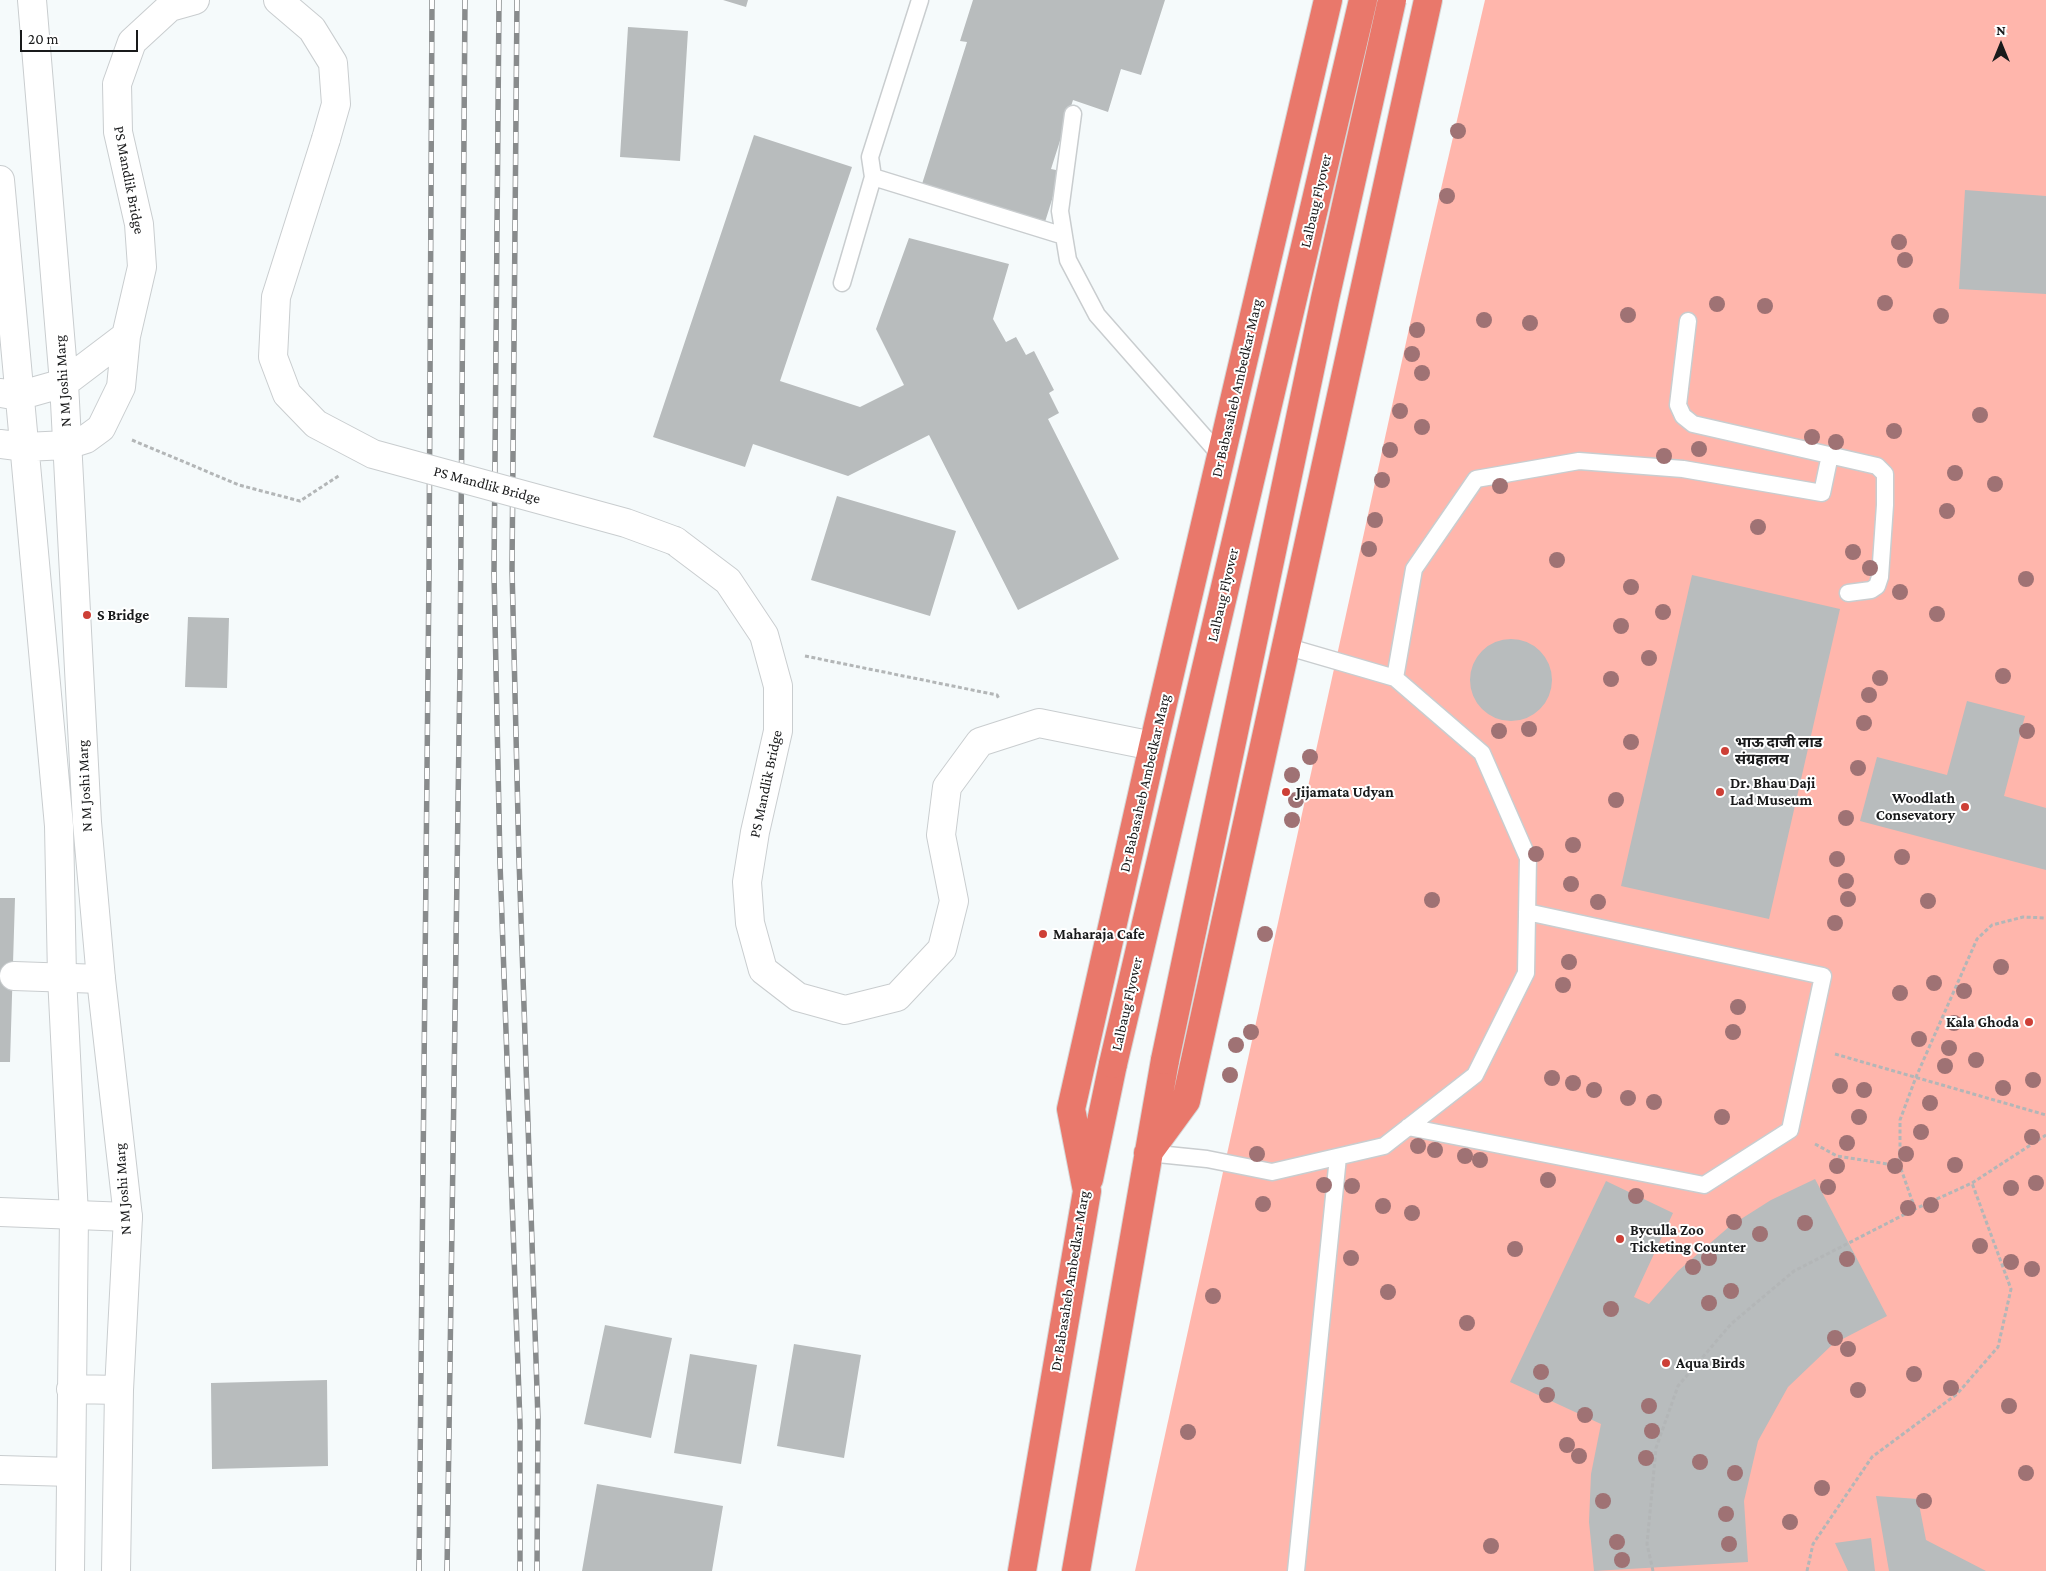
<!DOCTYPE html>
<meta charset="utf-8">
<style>
body{margin:0}
#map{position:relative;width:2046px;height:1571px;overflow:hidden;background:#f5fafb;font-family:"Crimson Pro",serif}
canvas{display:block}
.north{position:absolute;left:1976px;top:20px;width:50px;height:50px;-webkit-text-stroke:4px #fff;paint-order:stroke;rotate:0deg;font-size:14px;font-weight:700;line-height:20px;text-align:center;color:#191a1b}
.north::after{content:'';display:block;margin:auto;width:18px;height:22px;background:#191a1b;clip-path:polygon(50% 0,100% 100%,50% 72%,0 100%)}
.scale{position:absolute;left:20px;top:30px;width:118px;height:22px;box-sizing:border-box;border:2px solid #191a1b;border-top:0;padding-left:6px;font-size:15px;line-height:18px;white-space:nowrap;color:#191a1b;-webkit-text-stroke:4px #fff;paint-order:stroke}
</style>
<div id="map">
<canvas width="2046" height="1571"></canvas>
<div class="north">N</div>
<div class="scale">20 m</div>
</div>
<script>
const g = document.querySelector('canvas').getContext('2d');
g.lineJoin = 'round';
function fillPath(path, color) { g.fillStyle = color; g.fill(path, 'evenodd'); }
const shape = rows => new Path2D(rows.map(r => 'M' + r).join(''));
function trace(path, color, width, dash) { g.strokeStyle = color; g.lineWidth = width; g.lineCap = dash ? 'butt' : 'round'; g.setLineDash(dash || []); g.stroke(path); }
function drawText(font, color, halo, rows, align = 'center') {
  g.font = font + ' "Crimson Pro","Noto Sans Devanagari",serif'; g.lineWidth = 4; g.setLineDash([]); g.textBaseline = 'middle'; g.strokeStyle = halo; g.fillStyle = color; for (const [text, x, y, turn = 0] of rows) {
    g.save(); g.translate(x, y); g.rotate((+turn || 0) * Math.PI / 180); g.textAlign = isNaN(turn) ? turn : align; if (halo) g.strokeText(text, 0, 0); g.fillText(text, 0, 0); g.restore();
  }
}
fillPath(shape([
 [1485,0,2046,0,2046,1571,1135,1571,1420,279]
]), '#ffb6ac');
fillPath(shape([
 [723,0,748,0,746,7],
 [973,0,1165,0,1141,75,1121,69,1108,112,1073,100,1051,169,1061,171,1045,222,922,184,967,42,960,41],
 [628,27,688,31,680,161,620,157],
 [754,135,852,167,780,381,860,407,904,385,876,329,909,238,1009,264,993,319,1006,342,1016,337,1026,355,1034,351,1054,390,1049,393,1059,413,1048,419,1119,559,1018,610,929,435,848,476,753,444,745,467,653,437],
 [1965,190,2046,196,2046,294,1959,289],
 [837,496,956,531,930,616,811,580],
 [1692,575,1840,609,1769,919,1621,886],
 [188,617,229,618,227,688,185,687],
 '1470 680a41 41 0 1 1 82 0a41 41 0 1 1-82 0Z',
 [1967,701,2025,716,2004,796,2046,808,2046,870,1860,821,1877,757,1947,775],
 [0,898,15,898,10,1062,0,1062],
 [1815,1179,1887,1316,1833,1344,1788,1387,1758,1441,1744,1501,1748,1562,1594,1571,1589,1522,1591,1474,1601,1424,1510,1382,1606,1181,1673,1213,1634,1297,1649,1304,1678,1271,1730,1226,1771,1200],
 [605,1325,672,1338,651,1438,584,1424],
 [794,1344,861,1355,844,1458,777,1446],
 [690,1354,757,1365,741,1464,674,1453],
 [327,1380,328,1466,212,1469,211,1383],
 [597,1484,723,1506,712,1571,582,1571],
 [1876,1496,1918,1499,1926,1540,1986,1571,1889,1571],
 [1871,1538,1875,1571,1848,1571,1835,1543]
]), '#b8bcbd');
const lane = shape([
 [873,177,1064,236,1068,260,1097,315,1221,456],
 [1064,236,1060,211,1073,114],
 [842,283,873,177,870,157,920,0],
 [1688,321,1678,405,1683,416,1693,424,1877,466,1885,474,1885,505,1880,577,1877,586,1871,590,1848,593],
 [1395,678,1414,569,1476,479,1579,461,1683,469,1822,493,1830,455],
 [1408,1127,1704,1185,1790,1130,1823,976,1527,912],
 [1148,1153,1207,1159,1272,1172,1384,1146,1475,1075,1526,973,1528,858,1482,753,1395,678,1285,646],
 [1296,1571,1338,1157]
]);
const street = shape([
 [14,976,101,979],
 [0,1212,128,1217],
 [0,1470,71,1472]
]);
const secondary = shape([
 [32,0,64,383,87,822,101,979,128,1217,119,1390,116,1571],
 [278,0,312,29,333,63,336,104,326,139],
 [0,180,59,826,62,977,74,1215,70,1571],
 [1,393,18,396,64,383,126,336],
 [0,444,25,447,67,445,86,439,101,428,121,387,126,336,142,267,139,224,118,132,117,84,132,42,170,7,195,0],
 [675,541,728,581,764,635,778,686,778,731,755,832,747,882,750,923,763,970,798,997,845,1010,897,997,942,949,954,901,941,835,947,787,980,742,1039,723,1153,746],
 [71,1389,119,1390]
]);
const highway = shape([
 [1148,1153,1186,1101,1428,0],
 [1089,1179,1113,1064],
 [1022,1571,1087,1191,1071,1109,1153,746,1328,0],
 [1076,1571,1165,1060]
]);
trace(lane, '#c9cdcf', 19);
trace(street, '#c9cdcf', 30);
trace(secondary, '#c9cdcf', 30);
trace(highway, '#d6d6d6', 30);
trace(shape([
 [132,440,239,485,300,501,340,475],
 [805,656,997,695,999,699],
 [1835,1054,2046,1115],
 [1815,1144,1837,1156,1900,1166],
 [1915,1209,1900,1166,1900,1120,1916,1077,1977,939,1992,925,2023,917,2046,918],
 [1653,1571,1647,1544,1656,1448,1678,1386,1731,1324,1794,1271,1915,1209,1972,1183,2046,1135],
 [1807,1571,1813,1544,1872,1457,1957,1394,1998,1347,2011,1289,1972,1183]
]), '#b3b6b7', 3, [4, 2.5]);
trace(lane, '#fff', 16);
trace(street, '#fff', 28);
trace(secondary, '#fff', 28);
trace(highway, '#e9786b', 28);
const rail = shape([
 [499,0,494,573,500,863,520,1424,520,1571],
 [517,0,512,569,519,859,538,1419,537,1571],
 [419,1571,429,572,432,0],
 [447,1571,460,667,465,0]
]);
trace(rail, '#888b8c', 5.5);
trace(rail, '#fff', 4, [11]);
const secondaryBridge = shape([
 [326,139,276,297,273,357,287,394,316,424,373,454,626,523,675,541]
]);
const highwayBridge = shape([
 [1165,1060,1325,299,1392,0],
 [1113,1064,1363,0]
]);
trace(secondaryBridge, '#c9cdcf', 30, []);
trace(highwayBridge, '#d6d6d6', 30, []);
trace(secondaryBridge, '#fff', 28);
trace(highwayBridge, '#e9786b', 28);
g.fillStyle = '#9f7274';
for (const [x, y] of [
 [1458,131],
 [1447,196],
 [1899,242],
 [1905,260],
 [1885,303],
 [1717,304],
 [1765,306],
 [1628,315],
 [1941,316],
 [1484,320],
 [1530,323],
 [1417,330],
 [1412,354],
 [1422,373],
 [1400,411],
 [1980,415],
 [1422,427],
 [1894,431],
 [1812,437],
 [1836,442],
 [1699,449],
 [1390,450],
 [1664,456],
 [1955,473],
 [1382,480],
 [1995,484],
 [1500,486],
 [1947,511],
 [1375,520],
 [1758,527],
 [1369,549],
 [1853,552],
 [1557,560],
 [1870,568],
 [2026,579],
 [1631,587],
 [1900,592],
 [1663,612],
 [1937,614],
 [1621,626],
 [1649,658],
 [2003,676],
 [1880,678],
 [1611,679],
 [1869,695],
 [1864,723],
 [1529,729],
 [1499,731],
 [2027,731],
 [1631,742],
 [1310,757],
 [1858,768],
 [1292,775],
 [1296,800],
 [1616,800],
 [1846,818],
 [1292,820],
 [1573,845],
 [1536,854],
 [1902,857],
 [1837,859],
 [1846,881],
 [1571,884],
 [1848,899],
 [1432,900],
 [1928,901],
 [1598,902],
 [1835,923],
 [1265,934],
 [1569,962],
 [2001,967],
 [1934,983],
 [1563,985],
 [1964,991],
 [1900,993],
 [1738,1007],
 [1954,1023],
 [1251,1032],
 [1733,1032],
 [1919,1039],
 [1236,1045],
 [1949,1048],
 [1976,1060],
 [1945,1066],
 [1230,1075],
 [1552,1078],
 [2033,1080],
 [1573,1083],
 [1840,1086],
 [2003,1088],
 [1594,1090],
 [1864,1090],
 [1628,1098],
 [1654,1102],
 [1930,1103],
 [1722,1117],
 [1859,1117],
 [1921,1132],
 [2032,1137],
 [1847,1143],
 [1418,1146],
 [1435,1150],
 [1257,1154],
 [1906,1154],
 [1465,1156],
 [1480,1160],
 [1955,1165],
 [1837,1166],
 [1895,1166],
 [1548,1180],
 [2036,1183],
 [1324,1185],
 [1352,1186],
 [1828,1187],
 [2011,1188],
 [1636,1196],
 [1263,1204],
 [1931,1205],
 [1383,1206],
 [1908,1208],
 [1412,1213],
 [1734,1222],
 [1805,1223],
 [1760,1234],
 [1980,1246],
 [1515,1249],
 [1351,1258],
 [1709,1258],
 [1847,1259],
 [2011,1262],
 [1693,1267],
 [2032,1269],
 [1731,1291],
 [1388,1292],
 [1213,1296],
 [1709,1303],
 [1611,1309],
 [1467,1323],
 [1835,1338],
 [1848,1349],
 [1541,1372],
 [1914,1374],
 [1951,1388],
 [1858,1390],
 [1547,1395],
 [1649,1406],
 [2009,1406],
 [1585,1415],
 [1652,1431],
 [1188,1432],
 [1567,1445],
 [1579,1456],
 [1646,1458],
 [1700,1462],
 [1735,1473],
 [2026,1473],
 [1822,1488],
 [1603,1501],
 [1924,1501],
 [1726,1514],
 [1790,1522],
 [1617,1542],
 [1729,1544],
 [1491,1546],
 [1622,1560]
]) { g.beginPath(); g.arc(x, y, 8, 0, 2 * Math.PI); g.fill(); }
for (const [x, y, r, color] of [
 [87,615,5,"#cd3f36"],
 [1725,751,5,"#cd3f36"],
 [1286,792,5,"#cd3f36"],
 [1720,792,5,"#cd3f36"],
 [1965,807,5,"#cd3f36"],
 [1043,934,5,"#cd3f36"],
 [2029,1022,5,"#cd3f36"],
 [1620,1239,5,"#cd3f36"],
 [1666,1363,5,"#cd3f36"]
]) { const dot = new Path2D(); dot.arc(x, y, r, 0, 2 * Math.PI); g.fillStyle = color; g.fill(dot); trace(dot, '#fff', 2); }
drawText('15px', '#191a1b', '#fff', [
 ["PS Mandlik Bridge",129,180,79],
 ["Lalbaug Flyover",1316,201,-77],
 ["N M Joshi Marg",63,381,-94],
 ["Dr Babasaheb Ambedkar Marg",1237,388,-77],
 ["PS Mandlik Bridge",487,485,15],
 ["Lalbaug Flyover",1223,595,-77],
 ["Dr Babasaheb Ambedkar Marg",1145,783,-77],
 ["PS Mandlik Bridge",766,784,-78],
 ["N M Joshi Marg",85,786,-93],
 ["Lalbaug Flyover",1127,1004,-77],
 ["N M Joshi Marg",123,1189,-94],
 ["Dr Babasaheb Ambedkar Marg",1070,1281,-81]
]);
drawText('bold 15px', '#191a1b', '#fff', [
 ["S Bridge",97,615],
 ["भाऊ दाजी लाड",1735,742],
 ["संग्रहालय",1735,759],
 ["Dr. Bhau Daji",1730,783],
 ["Lad Museum",1730,800],
 ["Jijamata Udyan",1296,792],
 ["Woodlath",1955,798,"right"],
 ["Consevatory",1955,815,"right"],
 ["Maharaja Cafe",1053,934],
 ["Kala Ghoda",2019,1022,"right"],
 ["Byculla Zoo",1630,1230],
 ["Ticketing Counter",1630,1247],
 ["Aqua Birds",1676,1363]
], 'left');
</script>
